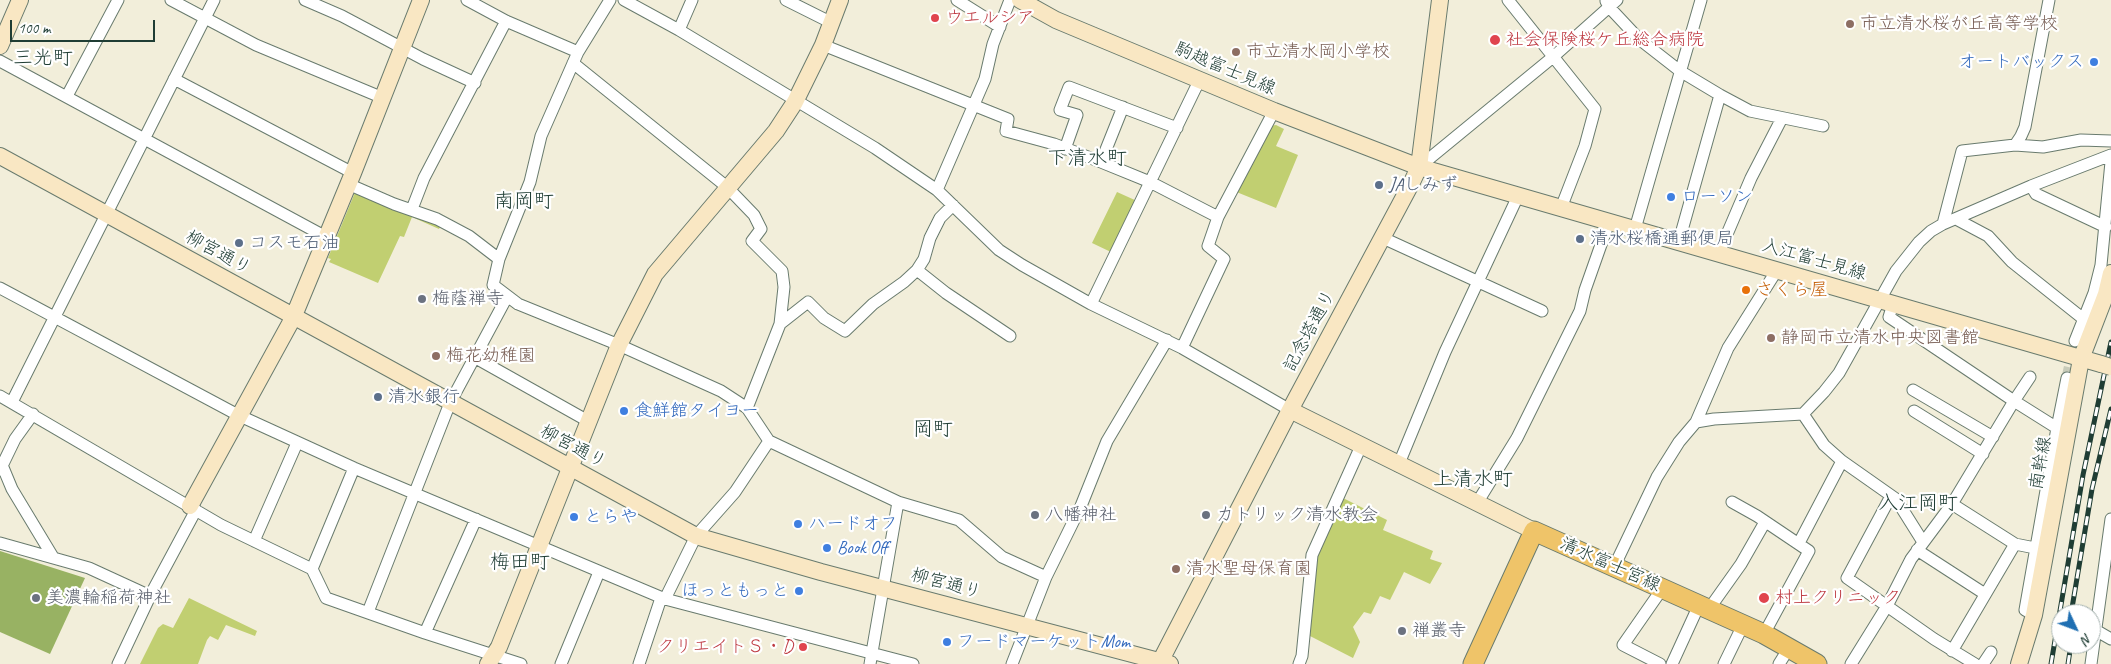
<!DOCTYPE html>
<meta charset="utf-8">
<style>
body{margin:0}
#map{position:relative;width:2111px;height:664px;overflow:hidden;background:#f2eeda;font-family:Caveat,sans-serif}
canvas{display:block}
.north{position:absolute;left:2051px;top:604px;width:50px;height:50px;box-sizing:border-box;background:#fff;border:1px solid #a5b1ae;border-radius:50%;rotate:133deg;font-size:14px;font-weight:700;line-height:20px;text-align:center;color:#1f3d34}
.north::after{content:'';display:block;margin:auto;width:18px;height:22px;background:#1f6fb2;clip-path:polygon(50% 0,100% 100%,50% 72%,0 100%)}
.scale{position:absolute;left:10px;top:20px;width:145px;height:22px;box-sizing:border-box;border:2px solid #1f3d34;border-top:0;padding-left:6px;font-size:15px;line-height:18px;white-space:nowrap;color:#1f3d34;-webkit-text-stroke:4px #fff;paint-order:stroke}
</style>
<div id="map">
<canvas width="2111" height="664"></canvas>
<div class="north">N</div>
<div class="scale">100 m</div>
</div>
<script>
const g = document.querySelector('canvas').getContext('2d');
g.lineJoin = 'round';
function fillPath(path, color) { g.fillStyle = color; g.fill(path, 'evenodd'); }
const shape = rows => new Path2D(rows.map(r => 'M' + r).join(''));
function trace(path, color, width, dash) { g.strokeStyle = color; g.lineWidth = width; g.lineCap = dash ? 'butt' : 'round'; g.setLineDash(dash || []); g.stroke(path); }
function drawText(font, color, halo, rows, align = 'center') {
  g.font = font + ' Caveat,"Klee One",sans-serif'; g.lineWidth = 4.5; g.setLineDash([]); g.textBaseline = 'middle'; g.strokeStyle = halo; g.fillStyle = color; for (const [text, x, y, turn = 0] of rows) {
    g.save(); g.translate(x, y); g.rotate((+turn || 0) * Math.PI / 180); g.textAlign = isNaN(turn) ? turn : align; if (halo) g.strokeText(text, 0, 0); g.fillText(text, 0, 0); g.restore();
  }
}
fillPath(shape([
 [1276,125,1284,129,1276,146,1298,155,1276,208,1234,191,1270,126],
 [356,190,442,223,439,229,412,217,404,237,400,236,378,283,329,262,331,259,328,258],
 [1117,192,1137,201,1113,253,1092,243],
 [1341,497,1387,520,1383,530,1433,551,1430,559,1442,563,1430,584,1404,572,1390,600,1380,596,1371,614,1364,612,1353,627,1360,642,1353,658,1310,636,1316,560],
 [189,598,257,631,255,636,226,625,218,640,210,636,207,640,198,664,140,664,158,628,163,624,173,628]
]), '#c1cf71');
fillPath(shape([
 [0,551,85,578,50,654,0,632]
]), '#98b263');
trace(shape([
 [2067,378,2075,341]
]), '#c8cbb9', 11, [11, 5.5]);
const street = shape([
 [171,0,256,45,383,98],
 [305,0,342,16,423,59,475,83],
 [467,0,506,21,578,52],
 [610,0,578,52,541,136,530,182,499,259,493,285,518,304,619,345,721,391,747,408,769,441,898,502,870,664],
 [624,0,679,30,875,148,937,190,999,250,1022,265,1091,304,1182,348,1290,410],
 [786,0,832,23],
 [957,0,1000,27],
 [1508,0,1595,109,1585,146,1561,208],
 [1606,1,1609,7,1639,39,1680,71,1720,95,1750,111,1823,126],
 [679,30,692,0],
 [823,45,1008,119,1006,131,1054,144,1101,162,1150,182,1218,217,1208,246,1224,259,1182,348],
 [0,61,326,237],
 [573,63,727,187,754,215,761,229,752,241,782,271,784,287,780,324,747,408],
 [174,79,353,173],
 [67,96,118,0],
 [2015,145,2043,147,2081,140,2111,141],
 [1065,149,1077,115,1060,110,1069,87,1177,128],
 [1101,162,1123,107],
 [1419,167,1553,57,1617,0],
 [348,184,394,204,437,219,469,236,499,259],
 [2031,186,2036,194,2106,227],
 [937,190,985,79,993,44,1010,0],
 [412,209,424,178,506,21],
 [1218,217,1274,111],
 [1956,219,1988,236,2012,262,2086,321],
 [1943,224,1962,151,2015,145,2021,136,2025,127,2049,0],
 [1635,229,1701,0],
 [1383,238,1542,311],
 [1679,241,1720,95],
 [1719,253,1751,178,1782,118],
 [917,270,946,293,1010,336],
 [0,288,238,415,354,468,665,599,913,664],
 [1091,304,1200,79],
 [780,324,808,302,824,318,845,331,873,304,904,282,917,270,924,259,930,238,940,218,953,205],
 [2075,341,2094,293,2101,265,2111,162],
 [474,357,588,421],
 [2030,377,2014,401,2057,428,2025,610,2034,615],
 [1913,390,1993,437],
 [0,396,221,525,312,569,326,598,425,633,521,664],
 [12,402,214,0],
 [1914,411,1983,454],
 [1803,414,1824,445,1842,461,1896,499,1923,542],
 [1696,422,1728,348,1777,270],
 [2057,428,2067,378],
 [2,465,12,489,53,557],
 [1398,466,1445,352,1518,196],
 [0,470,15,439,33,414],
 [1891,496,1847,578,1934,639,1975,664],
 [898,502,959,520,1002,557,1046,577],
 [1732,502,1757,516,1809,551,1764,634],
 [1477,503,1517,438,1580,311,1585,290,1609,222],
 [1952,504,2015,544,2035,548],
 [254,541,297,443],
 [0,543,89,568,150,596],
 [1799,543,1842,461],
 [1917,550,1985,594],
 [1614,567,1657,477,1679,442,1696,422,1714,419,1803,414,1824,392,1839,373,1896,271,1919,242,1931,231,1943,224,2031,186,2111,155],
 [312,569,354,468],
 [665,599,696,536,735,492,769,441],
 [1709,609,1741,564,1765,522],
 [368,612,450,403,507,297],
 [2097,631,2111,639],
 [425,633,476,519],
 [1952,651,2015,544],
 [118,664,152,592,196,510],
 [561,664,599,572],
 [639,664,661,598],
 [1012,664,1046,577,1081,506,1107,441,1167,340],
 [1299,664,1302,656,1312,555,1361,446],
 [1660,664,1623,645,1662,589],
 [1672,664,1699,605],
 [1724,664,1743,625],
 [1779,664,1789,648],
 [1851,664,1887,606,1911,559,1952,504,2014,401,1889,317,1893,304],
 [1983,664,1991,652],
 [2091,664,2111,519]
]);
const secondary = shape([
 [1020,0,1056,20,1274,111,1419,167,2101,364],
 [0,46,20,0],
 [0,156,696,536,821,572,1170,664],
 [1290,410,1534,531],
 [190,506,293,318,353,173,421,0],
 [488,664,499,647,619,345,655,274,776,131,795,102,823,45,840,0],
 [1159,664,1290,410,1412,182,1419,167,1440,0],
 [2019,664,2034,615,2081,359,2106,294,2111,273]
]);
const primary = shape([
 [1473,664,1534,531,1764,634,1817,664]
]);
trace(street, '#697b6e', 13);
trace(secondary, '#697b6e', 18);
trace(primary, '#697b6e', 21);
trace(street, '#fff', 11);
trace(secondary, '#f9e7c3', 16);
trace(primary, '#efc469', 19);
const rail = shape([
 [2071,614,2092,489,2111,409],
 [2051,664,2083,475,2111,342],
 [2068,664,2071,644]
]);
trace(rail, '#1f3d34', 5);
trace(rail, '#fff', 3, [9]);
const secondaryBridge = shape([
 [2101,364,2111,367]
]);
trace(secondaryBridge, '#697b6e', 18, []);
trace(secondaryBridge, '#f9e7c3', 16);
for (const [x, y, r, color] of [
 [935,18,5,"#e0444e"],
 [1850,24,5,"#8d6e63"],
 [1495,40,6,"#e0444e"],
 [1236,52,5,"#8d6e63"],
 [2094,62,5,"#3f7fe0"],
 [1379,185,5,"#5c6f8a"],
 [1671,197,5,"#3f7fe0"],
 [1580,239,5,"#5c6f8a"],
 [239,243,5,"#5c6f8a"],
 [1746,290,5,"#e8710a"],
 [422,299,5,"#6b7280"],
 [1771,338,5,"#8d6e63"],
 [436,356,5,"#8d6e63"],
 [378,397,5,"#5c6f8a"],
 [624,411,5,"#3f7fe0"],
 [1035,515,5,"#6b7280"],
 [1206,515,5,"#6b7280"],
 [574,517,5,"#3f7fe0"],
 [798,524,5,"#3f7fe0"],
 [827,548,5,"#3f7fe0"],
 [1176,569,5,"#8d6e63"],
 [799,591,5,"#3f7fe0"],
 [36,598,5,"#6b7280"],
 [1764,598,6,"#e0444e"],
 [1402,631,5,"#6b7280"],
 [947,642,5,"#3f7fe0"],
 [803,647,5,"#e0444e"]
]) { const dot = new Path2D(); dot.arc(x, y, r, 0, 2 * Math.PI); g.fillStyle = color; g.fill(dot); trace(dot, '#fff', 2); }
drawText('18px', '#be3a42', '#fff', [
 ["ウエルシア",945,18],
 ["社会保険桜ケ丘総合病院",1506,40],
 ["村上クリニック",1775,598],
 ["クリエイトＳ・D",793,647,"right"]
], 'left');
drawText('18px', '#785e54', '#fff', [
 ["市立清水桜が丘高等学校",1860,24],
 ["市立清水岡小学校",1246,52],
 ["静岡市立清水中央図書館",1781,338],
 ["梅花幼稚園",446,356],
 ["清水聖母保育園",1186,569]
], 'left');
drawText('18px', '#366cbe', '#fff', [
 ["オートバックス",2084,62,"right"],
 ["ローソン",1681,197],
 ["食鮮館タイヨー",634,411],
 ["とらや",584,517],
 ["ハードオフ",808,524],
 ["Book Off",837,548],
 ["ほっともっと",789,591,"right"],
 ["フードマーケットMom",957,642]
], 'left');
drawText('18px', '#1f3d34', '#fff', [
 ["駒越富士見線",1225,69,23],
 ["柳宮通り",218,253,29],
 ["入江富士見線",1814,260,16],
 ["記念塔通り",1310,331,-62],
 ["柳宮通り",573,447,28],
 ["南幹線",2041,463,-80],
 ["清水富士宮線",1610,565,24],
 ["柳宮通り",946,584,15]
]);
drawText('18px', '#4e5e75', '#fff', [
 ["JAしみず",1389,185],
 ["清水桜橋通郵便局",1590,239],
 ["コスモ石油",249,243],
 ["清水銀行",388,397]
], 'left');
drawText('18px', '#c56008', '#fff', [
 ["さくら屋",1756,290]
], 'left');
drawText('18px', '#5b616d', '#fff', [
 ["梅蔭禅寺",432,299],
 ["八幡神社",1045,515],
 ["カトリック清水教会",1216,515],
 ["美濃輪稲荷神社",46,598],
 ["禅叢寺",1412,631]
], 'left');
drawText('20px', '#1f3d34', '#fff', [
 ["三光町",43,59],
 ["下清水町",1087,159],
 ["南岡町",524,202],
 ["岡町",933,430],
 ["上清水町",1473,480],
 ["入江岡町",1918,504],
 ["梅田町",520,563]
]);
</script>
